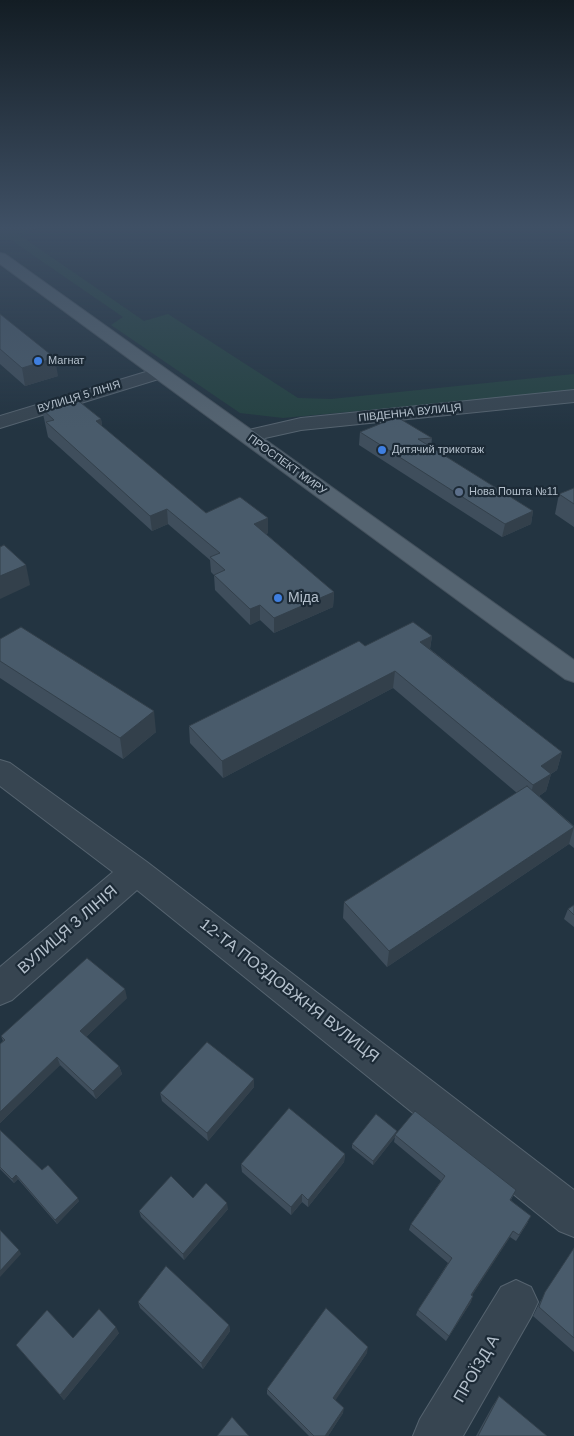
<!DOCTYPE html>
<meta charset="utf-8">
<style>
body{margin:0}
canvas{display:block;background:#233441}
</style>
<canvas width="574" height="1436"></canvas>
<script>
const g = document.querySelector('canvas').getContext('2d');
g.lineJoin = 'round';
function fillPath(path, color) { g.fillStyle = color; g.fill(path, 'evenodd'); }
const shape = rows => new Path2D(rows.map(r => 'M' + r).join(''));
function trace(path, color, width, dash) { g.strokeStyle = color; g.lineWidth = width; g.lineCap = dash ? 'butt' : 'round'; g.setLineDash(dash || []); g.stroke(path); }
function drawText(font, color, halo, rows, align = 'center') {
  g.font = font + ' Arial,sans-serif'; g.lineWidth = 4.5; g.setLineDash([]); g.textBaseline = 'middle'; g.strokeStyle = halo; g.fillStyle = color; for (const [text, x, y, turn = 0] of rows) {
    g.save(); g.translate(x, y); g.rotate((+turn || 0) * Math.PI / 180); g.textAlign = isNaN(turn) ? turn : align; if (halo) g.strokeText(text, 0, 0); g.fillText(text, 0, 0); g.restore();
  }
}
fillPath(shape([
 [0,228,35,228,36,229,18,234,144,321,168,314,298,398,331,399,574,374,574,391,283,418,240,413,111,325,123,317,11,240,0,240]
]), '#254242');
const minor = shape([
 [159,368,165,369,168,373,165,377,0,428,0,416,159,368],
 [574,390,574,402,301,430,247,442,240,440,237,436,240,432,301,418,574,390],
 [0,760,10,763,147,862,574,1190,574,1237,559,1231,137,890,12,1000,0,1005,0,967,113,872,0,786,0,760],
 [516,1280,531,1287,538,1302,531,1317,463,1436,413,1436,420,1419,501,1287,516,1280]
]);
const major = shape([
 [0,253,5,254,574,660,574,682,565,679,0,264,0,253]
]);
trace(minor, '#55636f', 2);
trace(major, '#44515d', 2);
fillPath(minor, '#374551');
fillPath(major, '#556471');
fillPath(shape([
 [0,314,58,376,25,386,0,364],
 [42,409,101,419,102,426,206,513,268,518,268,533,266,534,334,592,333,607,274,633,260,620,250,625,215,590,214,575,211,572,210,560,168,524,152,531,48,437],
 [360,432,432,438,431,447,533,511,531,524,502,537,359,445],
 [574,488,574,527,555,514,559,494],
 [432,636,430,649,562,752,557,770,551,774,546,791,539,796,574,826,574,848,569,844,387,967,343,918,344,902,517,793,393,688,223,778,190,743,189,726,365,646],
 [0,639,156,732,123,759,0,678],
 [574,905,574,927,564,919,568,909],
 [127,998,86,1037,119,1066,122,1074,96,1099,60,1065,0,1123,0,1044,3,1041,1,1036],
 [254,1087,208,1141,162,1101,160,1093],
 [0,1130,42,1170,79,1201,57,1224,18,1179,14,1183,0,1169],
 [397,1133,513,1196,511,1200,528,1222,516,1241,510,1237,472,1295,471,1302,446,1341,416,1315,418,1310,448,1263,409,1230,411,1224,441,1181,394,1142,395,1137,373,1165,352,1148,352,1144],
 [345,1154,344,1162,308,1207,302,1202,291,1215,242,1172,241,1164],
 [193,1198,228,1209,184,1260,141,1217,139,1211],
 [574,1248,574,1352,533,1316,540,1302],
 [138,1302,229,1325,230,1331,203,1369,140,1308],
 [119,1333,64,1400,16,1345,73,1338],
 [367,1353,335,1400,343,1413,328,1436,309,1436,267,1394,267,1389],
 [499,1396,547,1436,476,1436,492,1407]
]), '#3f4e5c');
fillPath(shape([
 [55,358,58,376,25,386,22,368],
 [101,419,103,433,96,421],
 [167,509,168,524,152,531,150,516],
 [533,511,531,524,502,537,505,524],
 [268,518,268,533,255,539,254,524],
 [26,565,30,585,0,599,0,576],
 [334,592,333,607,274,633,274,618],
 [260,605,260,620,250,625,250,609],
 [432,636,429,653,420,642],
 [395,671,393,688,223,778,222,761],
 [154,711,156,732,123,759,120,738],
 [562,752,557,770,536,783,541,766],
 [551,774,546,791,529,803,533,785],
 [574,827,569,844,387,967,389,951],
 [125,989,127,998,83,1040,80,1031],
 [57,1057,60,1065,0,1123,0,1112],
 [119,1066,122,1074,96,1099,93,1091],
 [254,1079,254,1087,208,1141,207,1133],
 [397,1131,396,1135,395,1135,395,1137,373,1165,373,1161],
 [345,1154,344,1162,308,1207,308,1200],
 [16,1175,18,1179,14,1183,12,1179],
 [302,1194,302,1202,291,1215,291,1207],
 [78,1198,79,1201,57,1224,55,1220],
 [227,1203,228,1209,184,1260,183,1254],
 [513,1231,510,1237,469,1300,471,1295],
 [19,1250,21,1254,0,1277,0,1271],
 [473,1296,471,1302,446,1341],
 [229,1325,230,1331,203,1369,201,1363],
 [116,1327,119,1333,64,1400,60,1395],
 [368,1347,367,1353,333,1404,333,1398],
 [344,1408,343,1413,328,1436,325,1436]
]), '#33404b');
const building = shape([
 [0,314,55,358,22,368,0,349,0,314],
 [76,399,101,419,96,421,206,513,240,497,268,518,254,524,334,592,274,618,260,605,250,609,214,575,225,570,210,557,220,553,167,509,150,516,46,422,54,420,42,409,76,399],
 [397,417,432,438,418,439,533,511,505,524,360,432,397,417],
 [574,488,574,504,559,494,574,488],
 [4,545,26,565,0,576,0,547,4,545],
 [413,622,432,636,420,642,562,752,541,766,551,774,533,785,395,671,222,761,189,726,359,641,365,646,413,622],
 [21,627,154,711,120,738,0,661,0,639,21,627],
 [527,786,574,827,389,951,344,902,527,786],
 [574,905,574,915,568,909,574,905],
 [87,958,125,989,80,1031,119,1066,93,1091,57,1057,0,1112,0,1044,5,1040,1,1036,87,958],
 [207,1042,254,1079,207,1133,160,1093,207,1042],
 [289,1108,345,1154,308,1200,302,1194,291,1207,241,1164,289,1108],
 [415,1111,516,1190,510,1200,531,1216,519,1235,513,1231,471,1295,473,1296,449,1336,418,1310,452,1258,411,1224,445,1176,395,1135,415,1111],
 [376,1114,397,1131,373,1161,352,1144,376,1114],
 [0,1130,42,1170,48,1165,78,1198,55,1220,16,1175,12,1179,0,1167,0,1130],
 [171,1176,193,1198,206,1183,227,1203,183,1254,139,1211,171,1176],
 [0,1230,19,1250,0,1271,0,1230],
 [574,1248,574,1338,539,1307,545,1292,574,1248],
 [166,1266,229,1325,201,1363,138,1302,166,1266],
 [326,1308,368,1347,333,1398,344,1408,325,1436,314,1436,267,1389,326,1308],
 [99,1309,116,1327,60,1395,16,1345,47,1310,73,1338,99,1309],
 [499,1396,547,1436,478,1436,499,1396],
 [232,1417,249,1436,217,1436,232,1417]
]);
fillPath(building, '#495b6b');
trace(building, '#33404b', 1);
const sky = g.createLinearGradient(0, 0, 0, 429);
sky.addColorStop(0, '#131d24');
sky.addColorStop(0.53, '#3f5065');
sky.addColorStop(1, '#3f506500');
g.fillStyle = sky;
g.fillRect(0, 0, 574, 429);
for (const [x, y, r, color] of [
 [38,361,5,"#3f7fe0"],
 [382,450,5,"#3f7fe0"],
 [459,492,5,"#5c6f8a"],
 [278,598,5,"#3f7fe0"]
]) { const dot = new Path2D(); dot.arc(x, y, r, 0, 2 * Math.PI); g.fillStyle = color; g.fill(dot); trace(dot, '#1c2a36', 2); }
drawText('11px', '#b4c0cc', '#1c2a36', [
 ["Магнат",48,361],
 ["Дитячий трикотаж",392,450],
 ["Нова Пошта №11",469,492]
], 'left');
drawText('11px', '#b4c0cc', '#1c2a36', [
 ["ВУЛИЦЯ 5 ЛІНІЯ",79,397,-17],
 ["ПІВДЕННА ВУЛИЦЯ",410,413,-6],
 ["ПРОСПЕКТ МИРУ",287,465,36]
]);
drawText('14px', '#b4c0cc', '#1c2a36', [
 ["Міда",288,598]
], 'left');
drawText('16px', '#b4c0cc', '#1c2a36', [
 ["ВУЛИЦЯ 3 ЛІНІЯ",68,930,-41],
 ["12-ТА ПОЗДОВЖНЯ ВУЛИЦЯ",289,991,38],
 ["ПРОЇЗД А",477,1369,-60]
]);
</script>
